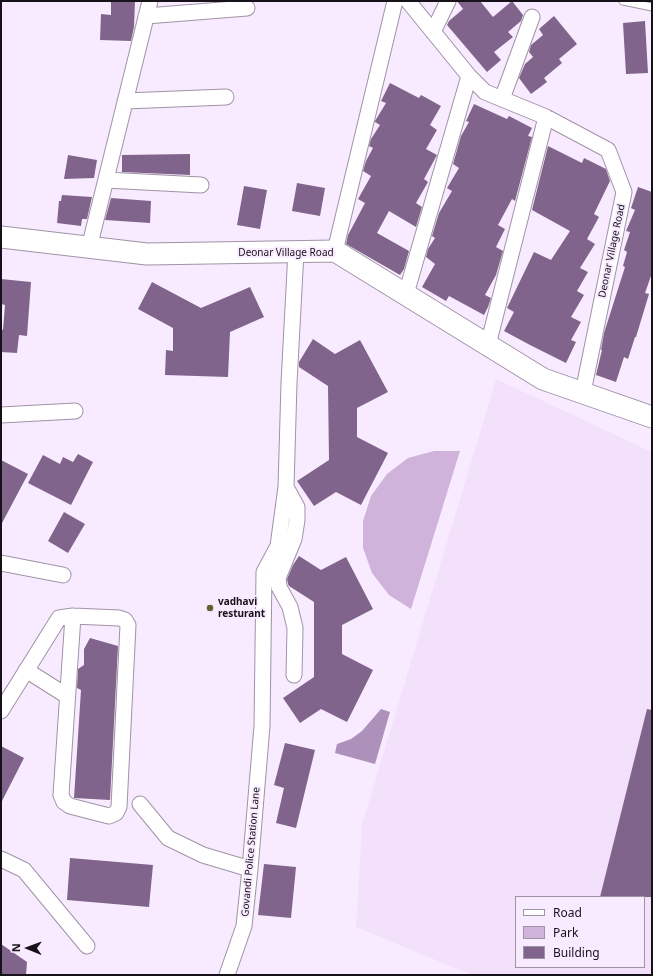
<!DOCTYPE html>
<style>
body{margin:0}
#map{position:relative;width:653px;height:976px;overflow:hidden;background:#f9ebff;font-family:"Noto Sans",sans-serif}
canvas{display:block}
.frame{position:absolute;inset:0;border:2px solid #171219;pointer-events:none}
.legend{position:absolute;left:515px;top:896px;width:130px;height:72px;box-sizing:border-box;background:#f9ebff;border:1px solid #9f94a3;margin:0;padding:5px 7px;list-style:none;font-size:12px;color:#171219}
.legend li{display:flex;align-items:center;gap:8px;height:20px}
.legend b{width:20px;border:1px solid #9f94a3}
.north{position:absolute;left:8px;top:928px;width:40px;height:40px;-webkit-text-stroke:3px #f9ebff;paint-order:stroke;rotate:271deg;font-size:11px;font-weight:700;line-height:16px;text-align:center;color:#171219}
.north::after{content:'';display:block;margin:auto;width:14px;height:18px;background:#171219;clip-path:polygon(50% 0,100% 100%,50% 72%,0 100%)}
</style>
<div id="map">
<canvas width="653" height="976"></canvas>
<div class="frame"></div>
<ul class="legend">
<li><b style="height:5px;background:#fff"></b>Road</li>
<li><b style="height:11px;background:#cfb3da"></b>Park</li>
<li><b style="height:11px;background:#80648b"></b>Building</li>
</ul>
<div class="north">N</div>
</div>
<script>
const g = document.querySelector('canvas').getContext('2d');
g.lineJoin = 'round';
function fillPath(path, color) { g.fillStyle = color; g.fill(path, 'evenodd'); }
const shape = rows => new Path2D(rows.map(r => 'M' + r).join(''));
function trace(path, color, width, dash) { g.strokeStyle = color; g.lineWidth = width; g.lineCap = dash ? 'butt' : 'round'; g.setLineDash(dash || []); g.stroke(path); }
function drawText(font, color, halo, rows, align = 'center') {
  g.font = font + ' "Noto Sans",sans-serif'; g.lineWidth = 4; g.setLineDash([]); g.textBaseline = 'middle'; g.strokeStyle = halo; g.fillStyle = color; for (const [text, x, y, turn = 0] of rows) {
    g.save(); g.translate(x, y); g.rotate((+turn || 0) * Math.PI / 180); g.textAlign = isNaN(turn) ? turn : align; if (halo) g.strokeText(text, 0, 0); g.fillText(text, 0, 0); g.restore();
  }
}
fillPath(shape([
 [496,379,652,452,652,975,472,975,356,927,362,825],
 [516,897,644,897,644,967,516,967]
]), '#f3e0fb');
fillPath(shape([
 [434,451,460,451,411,609,389,595,372,573,363,548,363,521,371,496,387,474,408,458]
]), '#cfb3da');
fillPath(shape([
 [381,709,390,712,375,764,335,753,337,744,351,739,362,731]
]), '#ae91ba');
fillPath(shape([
 [111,1,135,1,134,27,131,41,100,40,101,14,111,15],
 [457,1,480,1,493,17,512,1,523,15,521,21,508,32,513,37,494,52,501,60,487,72,447,25,449,21,463,9],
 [554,16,577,44,559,59,562,63,544,78,547,82,531,94,519,78,525,64,533,57,529,52,531,45,543,35,539,29],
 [645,21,648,73,626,74,623,23],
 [390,83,419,98,421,95,441,106,430,125,437,130,426,149,437,155,424,179,428,182,416,203,422,207,416,227,389,211,377,233,409,251,404,269,400,275,346,244,348,235,365,203,358,199,371,176,363,171,366,161,373,148,369,146,371,139,380,125,375,122,375,121,386,103,381,101],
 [474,104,507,119,509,116,532,128,528,136,532,137,515,201,512,199,498,225,505,229,496,247,503,251,496,275,485,295,491,298,488,307,484,315,449,296,446,301,422,287,435,264,426,257,428,249,435,238,432,236,439,213,452,191,447,188,459,168,453,164,461,136,469,122,466,121],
 [548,146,582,163,584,158,606,169,610,181,594,214,599,217,587,239,595,244,580,268,588,272,577,291,584,295,571,317,581,322,571,340,576,342,566,363,530,345,504,331,514,312,507,308,534,252,551,260,570,231,532,210],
 [190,154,190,175,122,172,122,155],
 [68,155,97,160,94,178,64,179],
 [297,183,325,188,320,216,292,211],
 [244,186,267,190,260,229,237,225],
 [638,187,652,192,652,273,645,293,649,294,636,337,635,337,628,359,624,357,616,382,596,375,602,350,601,350,604,333,625,267,623,266,627,252,624,250,630,232,626,231,635,210,631,208],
 [62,195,92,197,87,219,82,219,81,226,57,223,59,201,61,201],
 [111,198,151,201,150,223,105,220],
 [1,279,31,282,27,336,19,335,17,353,1,352,1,329,3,330,5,305,1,304],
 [152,282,201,308,250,287,264,317,230,332,228,377,165,375,166,350,173,351,173,328,138,309],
 [313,339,335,354,360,340,388,392,357,408,357,437,388,453,361,505,336,492,314,506,297,481,329,460,328,386,299,367,299,362],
 [78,454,93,462,71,505,28,483,43,455,60,464,63,457,73,462],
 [1,460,28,474,1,525],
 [64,512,85,524,68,553,48,541],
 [299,556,321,570,346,557,373,609,342,625,342,654,373,670,347,722,321,709,300,723,283,698,314,677,314,602,289,586,288,584,287,579,293,565],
 [90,638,118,646,110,800,74,798,81,690,77,688,78,669,84,665,84,649],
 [647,709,652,710,652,897,600,897],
 [285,743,315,750,296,828,276,823,284,788,274,785],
 [1,746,24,758,1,803],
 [70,858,153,865,149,907,67,900],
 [264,864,296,867,291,918,258,915],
 [1,944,27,962,26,975,1,975]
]), '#80648b');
const service = shape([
 [623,1,652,7]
]);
const minor = shape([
 [408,1,469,76,485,92,546,117,608,150,624,192,583,392],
 [146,16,247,8],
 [433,32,448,1],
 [502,99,532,17],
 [125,101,226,97],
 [106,180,201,185],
 [89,248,150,1],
 [335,251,395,1],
 [406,294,469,76],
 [488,345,546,117],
 [1,415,75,411],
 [286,487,297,507,297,520,294,539,278,578,279,587,290,607,295,628,294,675],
 [1,563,63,575],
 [26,670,67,696],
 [1,711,59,618,73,616,119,618,125,620,128,625,119,807,116,813,109,816,70,806,64,802,61,795,73,616],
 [140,804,168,838,203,855,250,869],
 [1,859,24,870,87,946],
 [227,975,244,926,250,869,262,726,264,572,278,546,286,487,289,383,296,251]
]);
const secondary = shape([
 [1,237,147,254,335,251,543,379,652,417]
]);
trace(service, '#a093a5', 9);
trace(minor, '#a093a5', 17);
trace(secondary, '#a093a5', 23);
trace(service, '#fff', 7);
trace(minor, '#fff', 15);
trace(secondary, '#fff', 21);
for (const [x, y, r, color] of [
 [210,608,4,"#63602d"]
]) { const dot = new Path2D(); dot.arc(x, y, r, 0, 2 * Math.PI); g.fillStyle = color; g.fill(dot); trace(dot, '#f9ebff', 1.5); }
drawText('10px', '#171219', '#f9ebff', [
 ["Deonar Village Road",612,251,-78],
 ["Deonar Village Road",286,253],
 ["Govandi Police Station Lane",251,852,-85]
]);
drawText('bold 10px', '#171219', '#f9ebff', [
 ["vadhavi",218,602],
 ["resturant",218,614]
], 'left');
</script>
